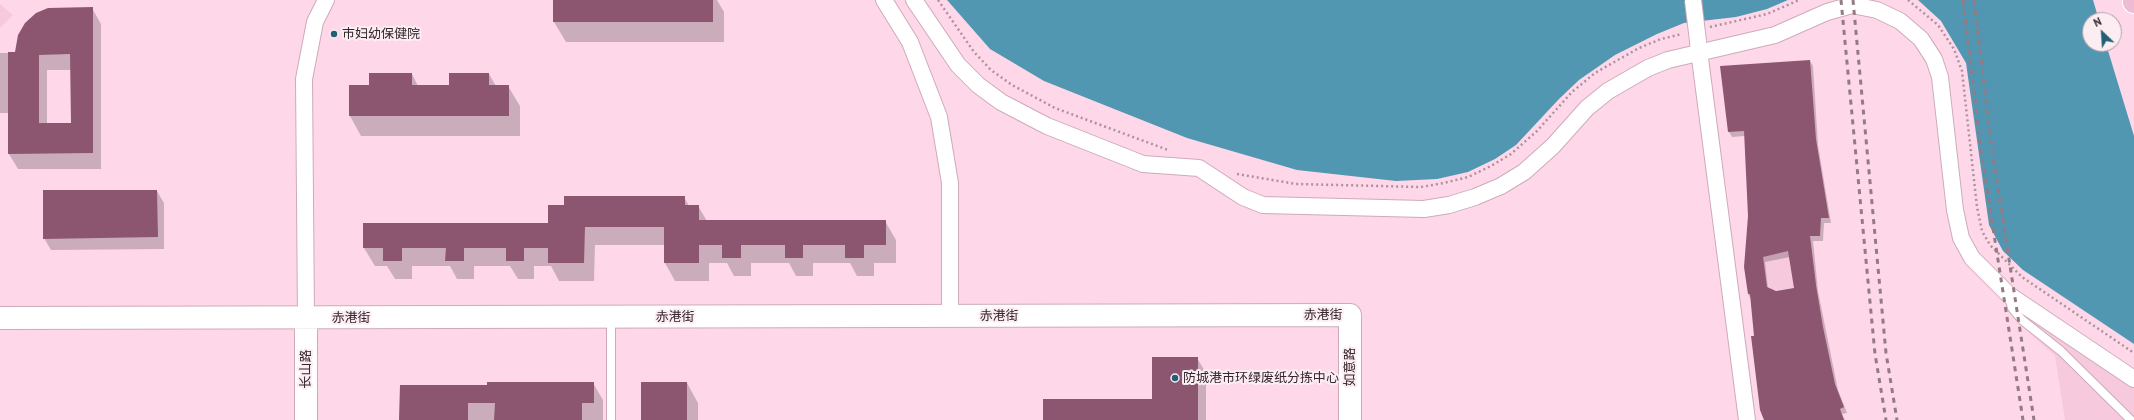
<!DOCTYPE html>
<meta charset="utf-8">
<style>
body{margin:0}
#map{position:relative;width:2134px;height:420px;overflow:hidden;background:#fed8e9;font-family:"PT Sans",sans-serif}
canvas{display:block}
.north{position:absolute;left:2082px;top:12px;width:40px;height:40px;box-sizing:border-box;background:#fcedf3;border:1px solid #ac9da4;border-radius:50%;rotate:335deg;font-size:11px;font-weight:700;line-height:16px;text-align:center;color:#34262d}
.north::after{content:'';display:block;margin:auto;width:14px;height:18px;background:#215f75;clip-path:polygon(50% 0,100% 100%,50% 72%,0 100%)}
</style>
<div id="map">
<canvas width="2134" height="420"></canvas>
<div class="north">N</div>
</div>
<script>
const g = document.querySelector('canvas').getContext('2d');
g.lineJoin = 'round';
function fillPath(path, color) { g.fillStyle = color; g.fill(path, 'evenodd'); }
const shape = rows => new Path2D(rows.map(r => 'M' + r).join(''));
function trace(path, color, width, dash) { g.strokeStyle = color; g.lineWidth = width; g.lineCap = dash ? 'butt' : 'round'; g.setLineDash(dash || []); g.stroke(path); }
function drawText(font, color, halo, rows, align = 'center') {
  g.font = font + ' "PT Sans","Noto Sans SC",sans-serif'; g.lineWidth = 4; g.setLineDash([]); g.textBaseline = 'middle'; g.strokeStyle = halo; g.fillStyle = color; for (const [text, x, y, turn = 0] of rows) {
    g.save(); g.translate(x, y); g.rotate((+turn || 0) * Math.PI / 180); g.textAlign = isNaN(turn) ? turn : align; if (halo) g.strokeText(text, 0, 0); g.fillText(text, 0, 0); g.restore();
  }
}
fillPath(shape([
 [0,4,13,15,0,28],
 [1807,243,1811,246,1816,285,1748,294,1745,271,1745,255],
 [2022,310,2134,387,2134,420,2065,420,2055,356,2023,327]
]), '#f6c9dd');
fillPath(shape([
 [947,0,1788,0,1767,9,1736,17,1684,23,1657,34,1615,55,1579,80,1559,99,1516,145,1495,159,1468,172,1437,179,1396,181,1297,170,1187,138,1044,81,990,49],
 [1918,0,2134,0,2134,344,2023,270,2003,251,1989,225,1966,63,1941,21],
 [2090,20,2114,20,2114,44,2090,44]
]), '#5297b1');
fillPath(shape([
 [2093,0,2134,0,2134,136,2106,44,2114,44,2114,20,2099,20]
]), '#fed8e9');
fillPath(shape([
 [554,0,717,0,724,12,724,42,566,42,554,22],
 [92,8,101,24,101,169,18,169,9,154,9,113,0,113,0,53,15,53],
 [47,70,71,70,72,124,47,124],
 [1810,61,1813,66,1818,145,1831,223,1824,223,1823,241,1813,241,1818,291,1838,390,1847,413,1842,414,1845,420,1765,420,1751,299,1748,294,1749,216,1745,136,1732,137,1729,132],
 [1790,257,1795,289,1775,292,1768,289,1765,262],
 [412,74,418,86,450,86,489,74,496,86,508,86,520,106,520,136,361,136,350,116,350,86,370,86],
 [157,191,164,203,164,249,51,250,44,238],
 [684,197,689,206,698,206,707,221,885,221,896,240,896,263,874,263,874,276,857,276,850,263,813,263,813,276,796,276,789,263,751,263,751,276,734,276,727,263,709,263,709,281,675,281,665,263,665,245,595,245,594,281,559,281,551,266,534,266,534,279,518,279,510,266,474,266,474,279,457,279,450,266,412,266,412,279,395,279,387,266,375,266,364,248,549,224],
 [1197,358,1206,373,1206,420,1044,420,1153,400],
 [593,383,603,400,603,420,400,420,488,386],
 [687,383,698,403,698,420,642,420]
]), '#0003');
fillPath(shape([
 [553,0,713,0,713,22,553,22],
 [93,7,93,153,8,154,8,52,15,52,18,35,25,23,36,13,48,8],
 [70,54,71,123,39,123,39,55],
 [1810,60,1816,139,1829,218,1821,218,1820,236,1810,236,1816,285,1823,327,1835,384,1844,407,1840,409,1844,420,1764,420,1760,410,1751,336,1754,336,1750,294,1748,294,1744,267,1748,216,1744,131,1728,132,1720,66],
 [1788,251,1794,288,1776,291,1767,287,1763,257],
 [369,73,412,73,412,85,449,85,449,73,489,73,489,85,509,85,509,116,349,116,349,85,369,85],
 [43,190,157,190,158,237,43,239],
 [564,196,685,196,685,205,699,205,699,220,886,220,886,245,864,245,864,258,845,258,845,245,803,245,803,258,785,258,785,245,741,245,741,258,722,258,722,245,699,245,699,263,664,263,664,227,585,227,584,263,548,263,548,248,524,248,524,261,506,261,506,248,464,248,464,261,445,261,446,248,402,248,402,261,383,261,383,248,363,248,363,223,548,223,548,205,564,205],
 [1152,357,1198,357,1198,420,1043,420,1043,399,1152,399],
 [487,382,594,382,594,403,582,403,582,420,494,420,495,403,468,403,468,420,399,420,400,385,487,385],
 [641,382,687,382,687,420,641,420]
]), '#8c5670');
const lane = shape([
 [2009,296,2012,308,2022,320,2061,351,2131,420],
 [611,420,611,318]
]);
const street = shape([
 [884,0,910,42,939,117,950,183,950,316],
 [914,0,958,65,978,85,1001,102,1047,126,1143,164,1199,168,1243,197,1263,205,1424,209,1449,205,1475,197,1501,186,1524,172,1553,146,1587,108,1608,91,1648,68,1668,60,1775,35,1827,12,1852,5,1877,10,1900,21,1921,39,1934,59,1940,77,1955,210,1961,238,1972,258,2009,295,2134,379],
 [1698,43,1747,420],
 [306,318,304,79,315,22,326,0]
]);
const secondary = shape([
 [0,318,1350,315,1350,420],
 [306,420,306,318]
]);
const primary = shape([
 [2134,0,2134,2]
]);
trace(lane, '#ceaaba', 10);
trace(street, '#ceaaba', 18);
trace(secondary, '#ceaaba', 24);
trace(primary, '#fff', 24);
trace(shape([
 [938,0,974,52,991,70,1012,85,1055,108,1168,150],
 [1908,0,1938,25,1954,49,1962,71,1977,207,1982,231,1990,245,2022,277,2134,353],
 [1710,27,1767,14,1799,0],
 [1237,174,1296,184,1421,187,1444,183,1468,177,1491,166,1511,154,1537,131,1572,92,1595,73,1639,48,1661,39,1682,34]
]), '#ae919e', 2.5, [2, 3]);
trace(lane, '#fff', 8);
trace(street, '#fff', 16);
trace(secondary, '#fff', 22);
trace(primary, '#edbcd4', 22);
trace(shape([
 [1841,0,1875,354,1886,420],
 [1853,0,1886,353,1897,420],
 [1963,0,1981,151,2023,420],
 [1974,0,1992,150,2034,420]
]), '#937a85', 3, [5, 5]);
const streetBridge = shape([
 [1693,0,1698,41]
]);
trace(streetBridge, '#ceaaba', 18, []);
trace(streetBridge, '#fff', 16);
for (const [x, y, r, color] of [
 [334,34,4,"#215f75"],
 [1175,378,4,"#215f75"]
]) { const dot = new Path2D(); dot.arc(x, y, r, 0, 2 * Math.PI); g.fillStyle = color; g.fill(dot); trace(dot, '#fcedf3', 1.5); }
drawText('13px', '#34262d', '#fcedf3', [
 ["巿妇幼保健院",342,34],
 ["防城港市环绿废纸分拣中心",1183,378]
], 'left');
drawText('13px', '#34262d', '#fcedf3', [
 ["赤港街",1323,315],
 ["赤港街",999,316],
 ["赤港街",675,317],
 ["赤港街",351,318],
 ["如意路",1350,367,-90],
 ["长山路",306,369,-90]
]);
</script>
